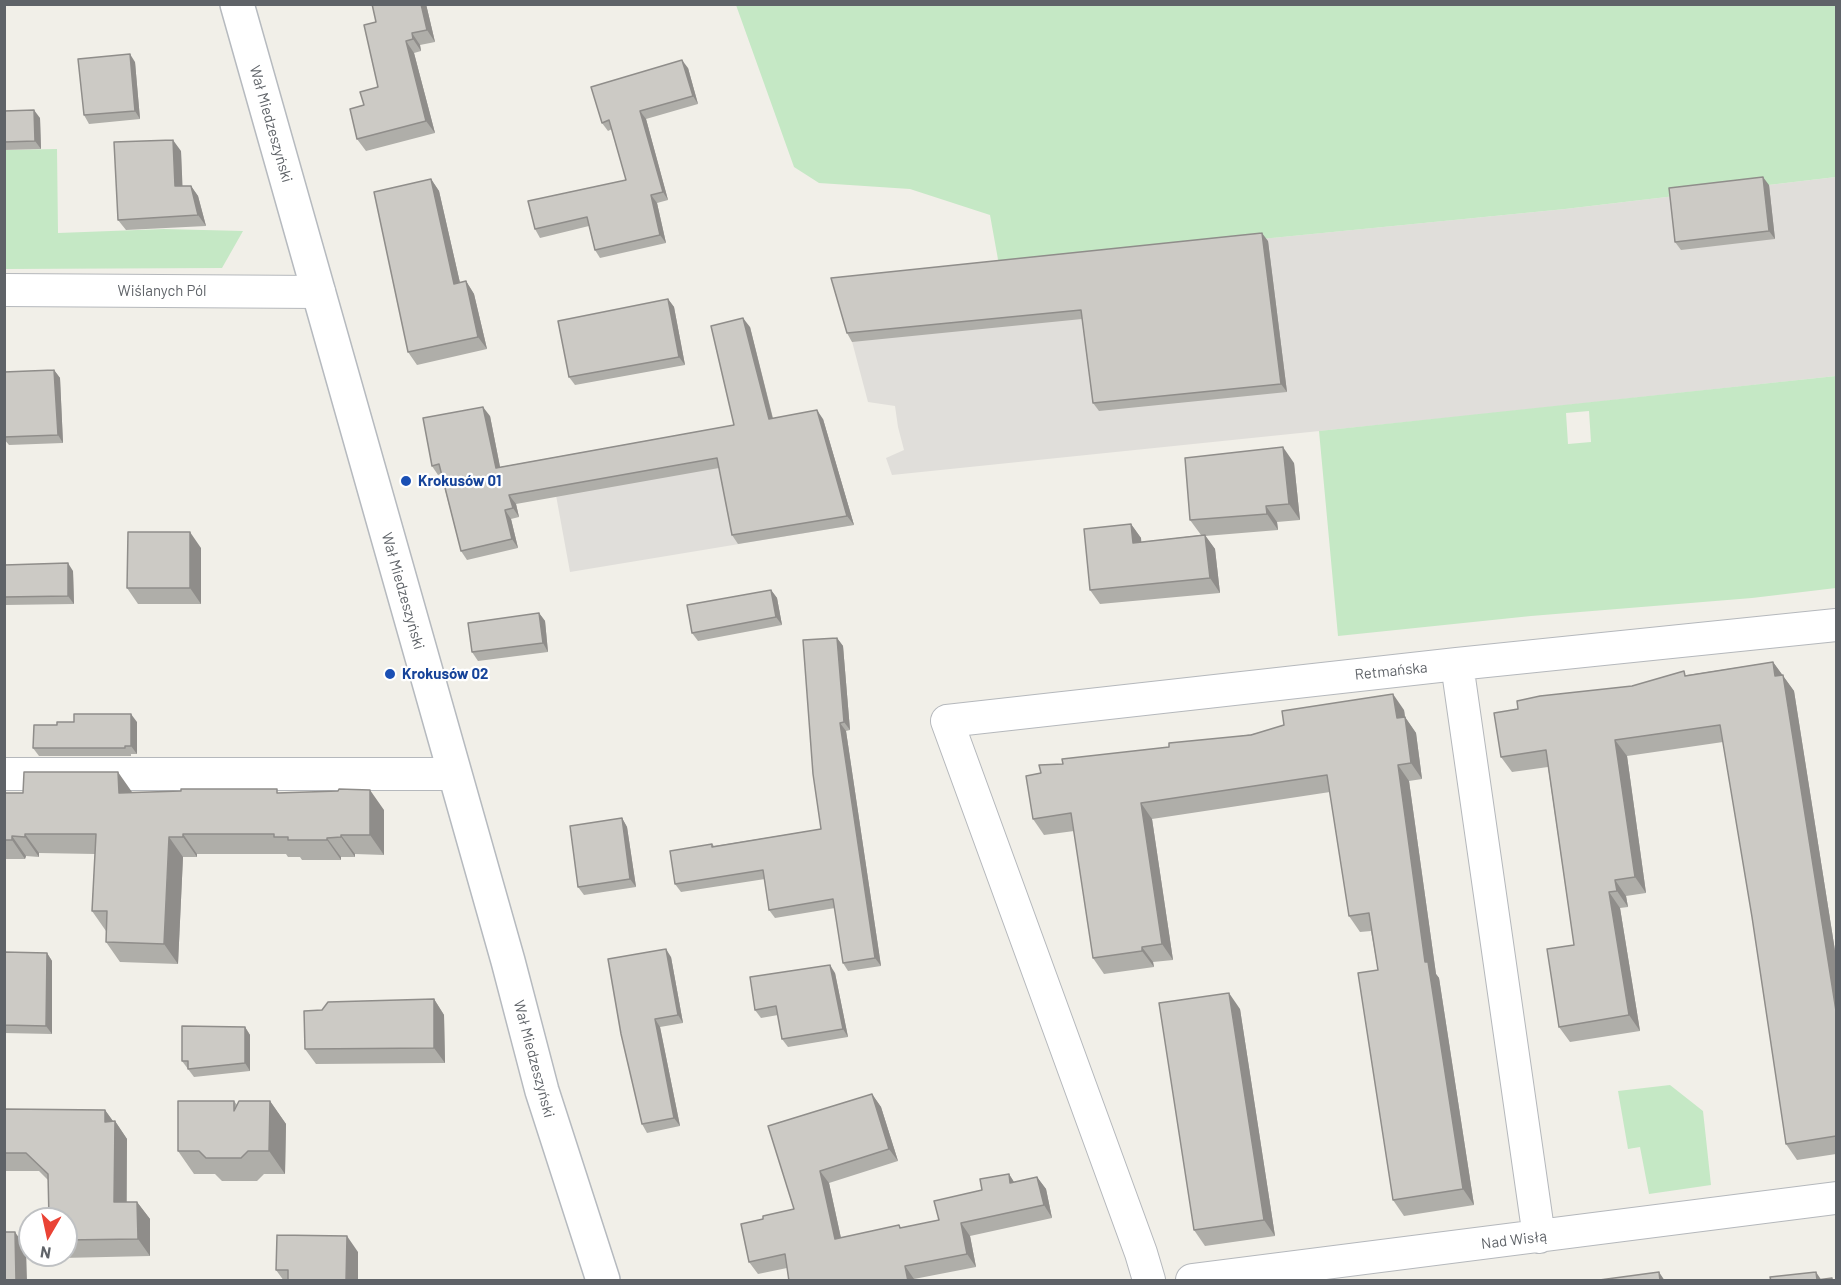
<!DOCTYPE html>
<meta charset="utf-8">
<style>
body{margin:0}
#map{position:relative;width:1841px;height:1285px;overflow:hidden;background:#f1efe8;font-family:Barlow,sans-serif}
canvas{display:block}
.frame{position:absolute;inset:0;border:6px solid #5f6368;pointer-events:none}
.north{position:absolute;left:18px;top:1207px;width:60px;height:60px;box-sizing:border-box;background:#fff;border:2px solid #bfc1c3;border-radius:50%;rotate:189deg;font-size:16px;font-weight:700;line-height:24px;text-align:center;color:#5f6368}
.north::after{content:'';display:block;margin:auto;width:21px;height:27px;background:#ea4335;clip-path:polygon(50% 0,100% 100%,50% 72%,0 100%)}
</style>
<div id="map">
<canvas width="1841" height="1285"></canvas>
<div class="frame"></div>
<div class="north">N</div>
</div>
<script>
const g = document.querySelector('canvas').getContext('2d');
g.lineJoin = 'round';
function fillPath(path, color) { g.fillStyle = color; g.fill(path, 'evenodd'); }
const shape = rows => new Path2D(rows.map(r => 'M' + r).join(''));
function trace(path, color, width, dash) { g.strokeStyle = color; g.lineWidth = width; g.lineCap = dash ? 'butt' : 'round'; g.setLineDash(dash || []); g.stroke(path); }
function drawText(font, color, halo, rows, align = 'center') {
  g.font = font + ' Barlow,sans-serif'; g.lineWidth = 4.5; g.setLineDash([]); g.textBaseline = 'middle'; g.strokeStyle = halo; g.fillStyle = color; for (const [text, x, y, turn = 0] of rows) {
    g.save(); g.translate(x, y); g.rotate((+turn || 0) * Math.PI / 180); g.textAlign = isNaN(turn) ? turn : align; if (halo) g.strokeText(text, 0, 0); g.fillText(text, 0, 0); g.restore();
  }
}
fillPath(shape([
 [1836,177,1836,376,1475,415,892,475,886,458,904,450,898,427,895,406,868,402,836,281,1565,209],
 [823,419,854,525,570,572,551,468]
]), '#e0deda');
fillPath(shape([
 [736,5,1836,5,1836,177,1565,209,999,265,990,215,910,189,819,183,794,167],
 [57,149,58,233,164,229,243,231,222,268,5,269,4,150],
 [1836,376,1836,588,1752,598,1531,616,1338,636,1319,431],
 [1589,411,1591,442,1568,444,1566,413],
 [1670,1085,1703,1111,1711,1185,1649,1194,1640,1147,1628,1149,1618,1091]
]), '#c5e8c5');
const minor = shape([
 [4,290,319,292],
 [1457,664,1539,1237],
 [4,774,454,774],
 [1149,1280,1141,1253,947,721,1457,664,1836,625],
 [1192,1280,1836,1198]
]);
const secondary = shape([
 [237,4,508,961,542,1091,603,1280]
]);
trace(minor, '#b5b8bc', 34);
trace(secondary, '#b6babf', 36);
trace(minor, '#fff', 32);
trace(secondary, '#fff', 33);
fillPath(shape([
 [426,4,435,42,420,45,421,51,414,53,435,133,366,151,357,139,364,105,378,87,376,22],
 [135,62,140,119,89,124,84,115],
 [688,68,698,104,646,119,668,200,657,203,666,243,600,258,595,250,589,226,540,238,535,229,626,180,612,129,608,131,602,123],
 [4,111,40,118,41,149,4,150],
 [181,151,182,186,191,186,198,196,206,226,126,230,118,220],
 [431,179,439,191,460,283,466,281,474,294,487,349,417,365,408,352],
 [1769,185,1775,239,1681,250,1675,242],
 [1268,241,1287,392,1099,411,1093,403,1082,319,852,342,847,333],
 [668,299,674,307,685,365,575,385,569,377],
 [750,327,773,418,823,419,854,525,738,544,732,535,719,468,516,504,519,517,511,519,518,548,467,560,461,551,441,474,438,475,432,466,490,416,500,467,734,425],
 [54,370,60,378,63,443,9,445,4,439,4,372],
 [1294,463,1300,520,1277,522,1278,530,1205,536,1215,549,1220,593,1100,604,1090,590,1131,524,1141,538,1141,542,1201,535,1190,520],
 [201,548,201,604,138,604,127,588],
 [4,565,73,571,74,604,5,605],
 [771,590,777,598,782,625,698,641,692,633],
 [539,613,545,621,548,652,478,661,472,652],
 [837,638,843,646,850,730,846,731,881,966,848,971,843,963,835,908,775,918,769,910,765,879,681,892,675,884,712,844,714,846,821,829],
 [1773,662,1794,691,1836,957,1836,1154,1797,1160,1786,1144,1752,917,1723,742,1627,756,1646,893,1626,896,1628,907,1620,908,1640,1031,1570,1042,1559,1027,1574,945,1548,767,1512,772,1501,757,1518,709,1632,686,1687,675],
 [1404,710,1405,717,1416,733,1422,779,1409,781,1436,974,1439,978,1474,1205,1404,1216,1393,1200,1378,970,1371,931,1360,932,1349,916,1330,792,1152,819,1173,960,1153,962,1154,967,1104,974,1093,958,1074,831,1044,835,1033,819,1041,773,1063,764],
 [137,722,137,754,131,754,131,756,39,756,33,748,57,725],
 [132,792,280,793,384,810,384,855,355,854,355,857,341,857,341,860,302,860,300,857,288,857,286,854,197,854,197,857,183,857,178,964,120,962,106,942,106,931,92,911,95,854,39,853,39,857,26,856,25,859,4,859,4,793],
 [622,818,627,827,636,887,584,895,578,887],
 [4,952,47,953,52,961,52,1034,4,1033],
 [671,957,683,1023,660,1027,680,1126,647,1133,642,1124,608,959],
 [835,973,848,1037,788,1047,782,1039,778,1015,761,1018,755,1010],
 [434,999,444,1015,445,1063,316,1064,305,1049,322,1010],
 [1240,1009,1275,1236,1205,1246,1194,1230],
 [245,1027,250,1035,250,1071,194,1077,182,1061],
 [872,1094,881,1107,898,1161,829,1183,841,1238,899,1225,901,1228,939,1220,982,1190,1009,1174,1014,1182,1037,1177,1046,1189,1052,1218,970,1236,976,1267,914,1279,914,1281,789,1281,787,1268,758,1274,749,1262,763,1219,794,1209],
 [234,1101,237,1105,270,1101,286,1124,285,1174,264,1174,257,1181,222,1181,215,1174,194,1174,178,1151],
 [4,1109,105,1110,113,1121,115,1121,127,1139,127,1202,137,1202,150,1219,150,1256,62,1258,60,1255,66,1255,66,1219,48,1180,39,1171,4,1171],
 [358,1252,358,1281,284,1281,276,1270]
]), '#afaea9');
fillPath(shape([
 [421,4,426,4,435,42,427,30],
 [412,33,420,45,421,51,413,39],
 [406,41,414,53,435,133,426,121],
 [130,54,135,62,140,119,135,111],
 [682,60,688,68,698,104,693,96],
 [34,110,40,118,41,149,35,141],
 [640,111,646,119,668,200,663,192],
 [173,140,181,151,183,197,175,186],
 [1763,177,1769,185,1775,239,1769,231],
 [431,179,439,191,463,296,454,284],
 [191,186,198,196,206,226,198,215],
 [651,195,657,203,666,243,660,235],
 [1262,233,1268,241,1287,392,1281,384],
 [466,281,474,294,487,349,478,337],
 [668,299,674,307,685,365,679,357],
 [743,318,750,327,775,428,769,419],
 [54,370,60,378,63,443,58,435],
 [483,407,490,416,502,477,496,468],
 [817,410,823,419,854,525,847,516],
 [1283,447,1294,463,1300,520,1289,504],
 [509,495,516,504,519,517,513,508],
 [1266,506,1277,522,1278,530,1267,514],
 [505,510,511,519,518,548,512,539],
 [1131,524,1141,538,1143,557,1133,543],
 [190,532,201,548,201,604,190,588],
 [1205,535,1215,549,1220,593,1210,578],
 [68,563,73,571,74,604,68,596],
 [771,590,777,598,782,625,776,617],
 [539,613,545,621,548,652,543,643],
 [837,638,843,646,850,730,844,722],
 [1773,662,1794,691,1836,957,1836,1011],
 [1393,694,1404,710,1405,717,1416,733,1422,779,1411,763,1397,718],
 [131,714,137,722,137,754,131,746],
 [840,723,846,731,881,966,875,958],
 [1615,740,1627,756,1646,893,1635,877],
 [1398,765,1409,781,1436,974,1439,978,1474,1205,1463,1189,1425,962],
 [118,772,132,792,119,793],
 [370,790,384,810,384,855,370,835],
 [1141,803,1152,819,1173,960,1162,944],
 [622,818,627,827,636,887,630,879],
 [25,834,39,853,39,857,25,837],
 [183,834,197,854,197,857,183,837],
 [341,835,355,854,355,857,341,837],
 [12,836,26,856,25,859,12,840],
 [169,837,183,857,178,964,164,944],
 [327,838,341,857,341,860,327,840],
 [1615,880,1626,896,1628,907,1617,891],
 [1609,892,1620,908,1640,1031,1629,1015],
 [1142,947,1153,962,1154,967,1142,951],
 [666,949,671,957,683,1023,678,1015],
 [47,953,52,961,52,1034,46,1026],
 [830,965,835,973,848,1037,843,1029],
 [1229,993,1240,1009,1275,1236,1264,1220],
 [434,999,444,1015,445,1063,434,1048],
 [655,1019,660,1027,680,1126,674,1118],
 [245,1027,250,1035,250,1071,245,1063],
 [872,1094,881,1107,898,1161,889,1149],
 [270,1101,286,1124,285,1174,269,1151],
 [105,1110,115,1124,115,1121,127,1139,126,1220,114,1202,105,1122],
 [820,1171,829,1183,844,1252,835,1239],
 [1009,1174,1017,1187,1010,1183],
 [1037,1177,1046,1189,1052,1218,1044,1205],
 [137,1202,150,1219,150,1256,138,1239],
 [961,1223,970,1236,976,1267,967,1254],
 [15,1232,26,1248,27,1281,16,1281],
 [347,1236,358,1252,358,1281,346,1281],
 [905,1266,914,1279,914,1281,908,1281],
 [1659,1272,1665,1281,1660,1281],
 [1816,1272,1822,1281,1817,1281]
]), '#8f8d8a');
const building = shape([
 [372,4,421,4,427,30,412,33,413,39,406,41,426,121,357,139,350,109,364,105,360,92,378,87,364,25,376,22,372,4],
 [130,54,135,111,84,115,78,59,130,54],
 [682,60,693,96,640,111,663,192,651,195,660,235,595,250,587,217,535,229,528,201,626,180,609,120,602,123,591,87,682,60],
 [34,110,35,141,4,142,4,111,34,110],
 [173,140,175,186,191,186,198,215,118,220,114,142,173,140],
 [1763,177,1769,231,1675,242,1669,188,1763,177],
 [431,179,454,284,466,281,478,337,408,352,374,192,431,179],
 [1262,233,1281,384,1093,403,1081,310,847,333,831,278,1262,233],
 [668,299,679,357,569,377,558,321,668,299],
 [743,318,769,419,817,410,847,516,732,535,717,458,509,495,513,508,505,510,512,539,461,551,439,464,432,466,423,418,483,407,496,468,734,425,711,326,743,318],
 [54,370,58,435,4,437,4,372,54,370],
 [1283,447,1289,504,1266,506,1267,514,1190,520,1185,458,1283,447],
 [1131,524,1133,543,1205,535,1210,578,1090,590,1084,529,1131,524],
 [128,532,190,532,190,588,127,588,128,532],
 [68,563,68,596,4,597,4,565,68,563],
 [771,590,776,617,692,633,687,605,771,590],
 [539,613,543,643,472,652,468,623,539,613],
 [837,638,844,722,840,723,875,958,843,963,833,899,769,910,763,870,675,884,670,851,712,844,712,847,821,829,813,774,803,640,837,638],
 [1773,662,1775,676,1783,675,1836,1011,1836,1136,1786,1144,1752,917,1720,725,1615,740,1635,877,1615,880,1617,891,1609,892,1629,1015,1559,1027,1547,949,1574,945,1546,750,1501,757,1494,713,1518,709,1517,701,1540,696,1632,686,1684,671,1685,676,1773,662],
 [1393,694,1397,718,1405,717,1411,763,1398,765,1425,962,1428,962,1463,1189,1393,1200,1358,973,1378,970,1369,913,1349,916,1327,775,1141,803,1162,944,1142,947,1142,951,1093,958,1071,813,1033,819,1026,776,1041,773,1039,765,1063,764,1062,759,1169,747,1169,743,1251,735,1284,725,1282,711,1393,694],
 [74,714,131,714,131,746,125,746,125,748,33,748,34,725,57,725,57,722,74,722,74,714],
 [24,772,118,772,119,793,181,791,181,789,277,789,277,793,338,791,339,789,370,790,370,835,341,835,341,837,327,838,327,840,288,840,288,837,274,837,274,834,183,834,183,837,169,837,164,944,106,942,107,911,92,911,96,834,25,834,25,837,12,836,12,840,4,840,4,793,23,793,24,772],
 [622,818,630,879,578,887,570,826,622,818],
 [666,949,678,1015,655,1019,674,1118,642,1124,621,1034,608,959,666,949],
 [4,952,47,953,46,1026,4,1025,4,952],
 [830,965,843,1029,782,1039,776,1006,755,1010,750,977,830,965],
 [1229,993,1264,1220,1194,1230,1159,1003,1229,993],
 [434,999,434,1048,305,1049,304,1011,322,1010,328,1002,434,999],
 [182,1026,245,1027,245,1063,188,1069,188,1061,182,1061,182,1026],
 [872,1094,889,1149,820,1171,835,1239,899,1225,900,1228,939,1220,934,1201,982,1190,980,1179,1009,1174,1010,1183,1037,1177,1044,1205,961,1223,967,1254,905,1266,908,1281,789,1281,785,1254,749,1262,741,1224,763,1219,763,1216,794,1209,768,1126,872,1094],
 [178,1101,234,1101,234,1111,239,1101,270,1101,269,1151,248,1151,241,1158,206,1158,199,1151,178,1151,178,1101],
 [4,1109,105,1110,105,1122,115,1121,114,1202,137,1202,138,1239,66,1240,66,1219,49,1219,48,1174,26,1153,4,1153,4,1109],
 [4,1232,15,1232,16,1281,4,1281,4,1232],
 [277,1235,347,1236,346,1281,288,1281,288,1270,276,1270,277,1235],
 [1659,1272,1660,1281,1592,1281,1659,1272],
 [1816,1272,1817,1280,1832,1278,1832,1281,1771,1281,1770,1277,1816,1272]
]);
fillPath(building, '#cccac5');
trace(building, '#8f8d8a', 1.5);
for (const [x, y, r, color] of [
 [406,481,6,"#1a4fb4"],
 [390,674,6,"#1a4fb4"]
]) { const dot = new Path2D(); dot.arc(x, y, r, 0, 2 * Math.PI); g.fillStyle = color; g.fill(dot); trace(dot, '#fff', 2); }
drawText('15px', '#5f6368', '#fff', [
 ["Wał Miedzeszyński",271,124,74],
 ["Wiślanych Pól",162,291],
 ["Wał Miedzeszyński",403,591,74],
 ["Retmańska",1391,671,-6],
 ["Wał Miedzeszyński",534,1059,75],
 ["Nad Wisłą",1514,1240,-7]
]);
drawText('bold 15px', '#164399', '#fff', [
 ["Krokusów 01",418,481],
 ["Krokusów 02",402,674]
], 'left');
</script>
